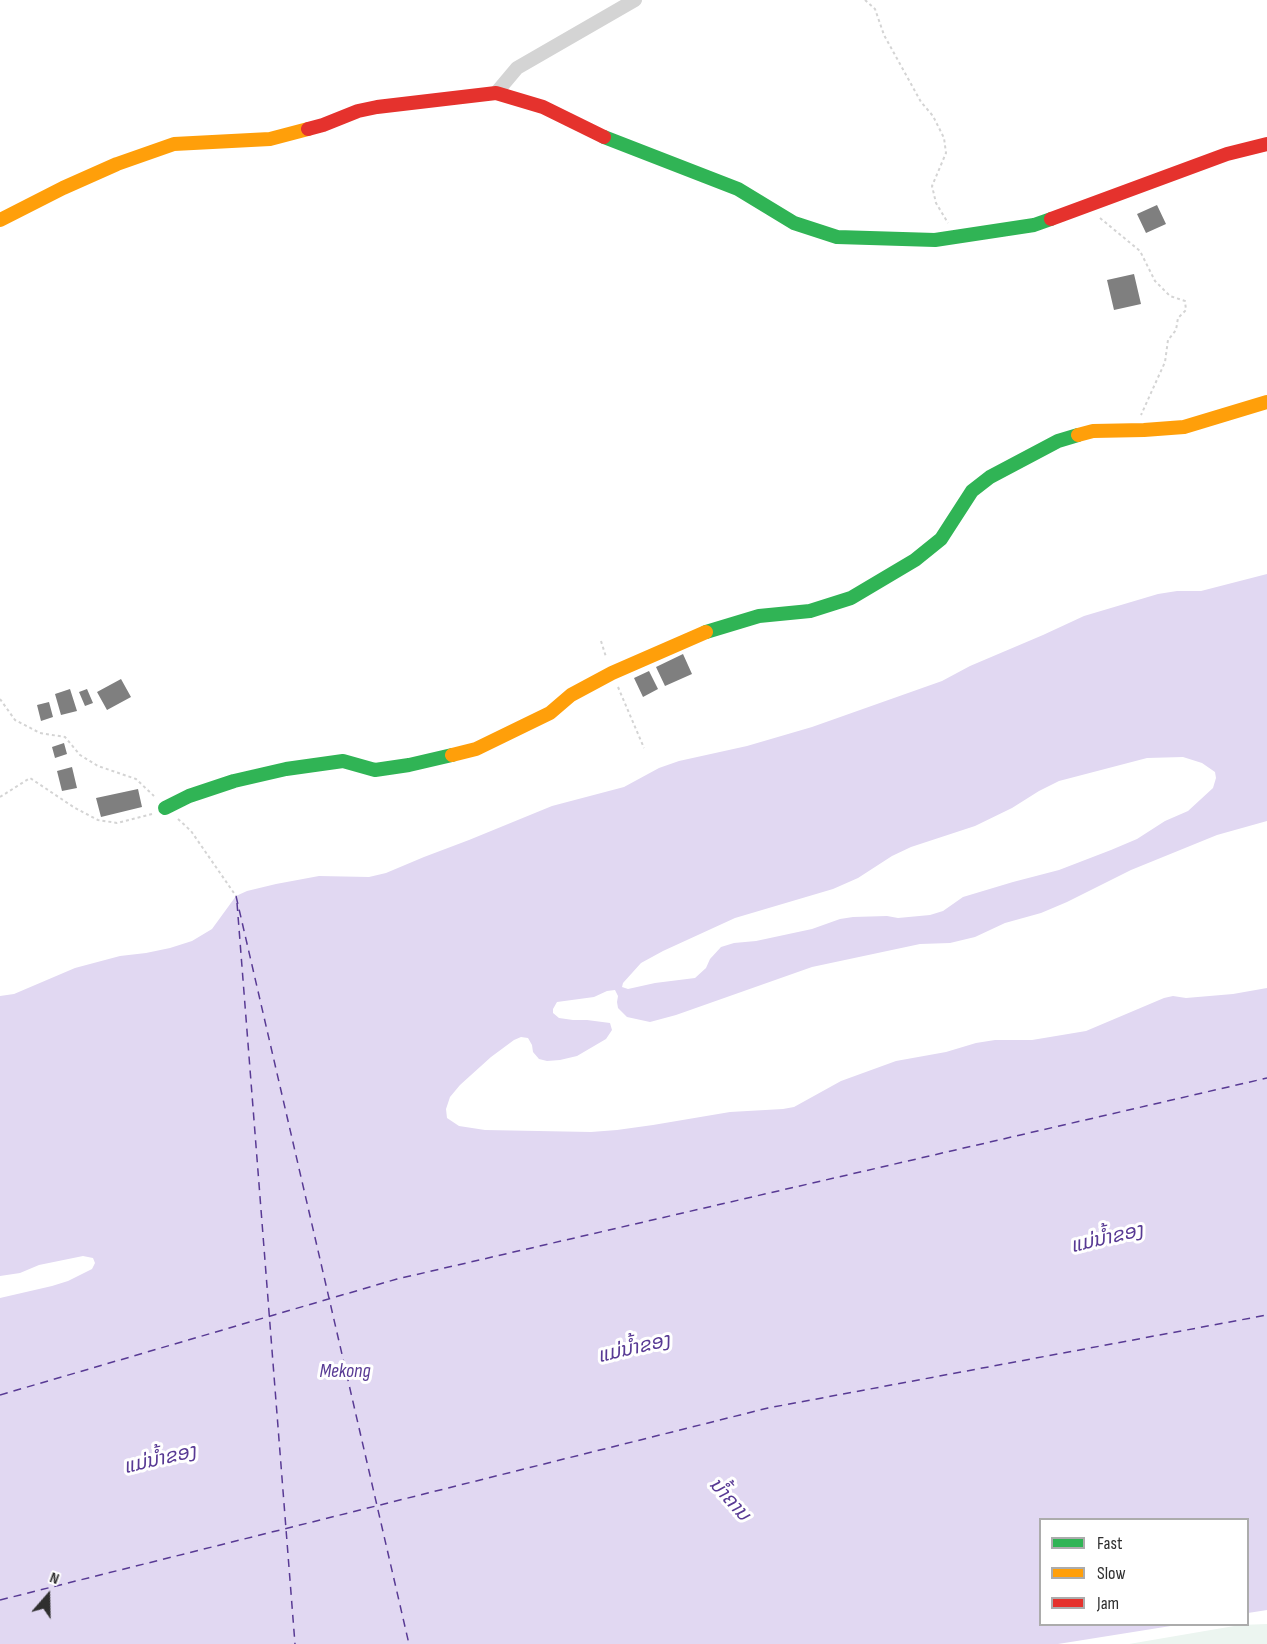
<!DOCTYPE html>
<meta charset="utf-8">
<style>
body{margin:0}
#map{position:relative;width:1267px;height:1644px;overflow:hidden;background:#fff;font-family:"Sofia Sans Condensed",sans-serif}
canvas{display:block}
.legend{position:absolute;left:1039px;top:1518px;width:210px;height:108px;box-sizing:border-box;background:#fff;border:2px solid #acacac;margin:0;padding:8px 10px;list-style:none;font-size:18px;color:#2f2f2f}
.legend li{display:flex;align-items:center;gap:12px;height:30px}
.legend b{width:30px;border:2px solid #acacac}
.north{position:absolute;left:18px;top:1566px;width:60px;height:60px;-webkit-text-stroke:4px #fff;paint-order:stroke;rotate:20deg;font-size:16px;font-weight:700;line-height:24px;text-align:center;color:#2f2f2f}
.north::after{content:'';display:block;margin:auto;width:21px;height:27px;background:#2f2f2f;clip-path:polygon(50% 0,100% 100%,50% 72%,0 100%)}
</style>
<div id="map">
<canvas width="1267" height="1644"></canvas>
<ul class="legend">
<li><b style="height:8px;background:#30b455"></b>Fast</li>
<li><b style="height:8px;background:#ff9f0a"></b>Slow</li>
<li><b style="height:8px;background:#e5322d"></b>Jam</li>
</ul>
<div class="north">N</div>
</div>
<script>
const g = document.querySelector('canvas').getContext('2d');
g.lineJoin = 'round';
function fillPath(path, color) { g.fillStyle = color; g.fill(path, 'evenodd'); }
const shape = rows => new Path2D(rows.map(r => 'M' + r).join(''));
function trace(path, color, width, dash) { g.strokeStyle = color; g.lineWidth = width; g.lineCap = dash ? 'butt' : 'round'; g.setLineDash(dash || []); g.stroke(path); }
function drawText(font, color, halo, rows, align = 'center') {
  g.font = font + ' "Sofia Sans Condensed","Noto Sans Lao",sans-serif'; g.lineWidth = 6; g.setLineDash([]); g.textBaseline = 'middle'; g.strokeStyle = halo; g.fillStyle = color; for (const [text, x, y, turn = 0] of rows) {
    g.save(); g.translate(x, y); g.rotate((+turn || 0) * Math.PI / 180); g.textAlign = isNaN(turn) ? turn : align; if (halo) g.strokeText(text, 0, 0); g.fillText(text, 0, 0); g.restore();
  }
}
fillPath(shape([
 [1267,1624,1267,1644,1129,1644,1240,1625]
]), '#ecf5f0');
fillPath(shape([
 [1267,574,1267,821,1217,835,1131,870,1067,902,1041,913,1005,923,975,937,950,943,920,944,812,967,676,1015,650,1022,627,1017,618,1008,617,1002,618,996,615,990,607,991,594,997,557,1002,553,1009,553,1013,559,1018,573,1020,587,1020,610,1023,612,1030,606,1039,577,1056,560,1060,547,1061,539,1059,533,1052,532,1045,528,1038,521,1037,514,1040,491,1057,460,1085,450,1097,446,1109,447,1118,459,1126,485,1130,591,1132,617,1130,653,1125,730,1112,783,1109,794,1107,841,1081,896,1061,946,1052,976,1043,995,1040,1032,1040,1086,1031,1164,998,1173,996,1186,998,1233,994,1267,988,1267,1610,1248,1613,1248,1520,1040,1520,1040,1624,1177,1625,1058,1644,0,1644,0,1298,52,1286,68,1281,92,1269,95,1263,93,1258,83,1256,39,1265,20,1273,0,1276,0,996,14,994,75,968,120,956,146,953,170,948,192,941,212,929,236,896,247,891,276,884,319,876,369,877,386,873,424,857,469,840,552,806,624,787,659,768,679,761,747,746,812,727,942,681,970,666,1043,635,1084,616,1158,594,1177,591,1201,591],
 [1183,757,1202,763,1215,772,1216,778,1213,788,1188,811,1165,821,1137,839,1111,850,1059,870,1013,882,963,897,943,911,930,915,898,918,887,916,853,917,840,919,812,929,756,941,734,943,721,947,710,959,706,968,695,978,655,983,628,989,622,987,623,983,641,963,663,951,735,918,833,889,858,878,892,856,911,847,975,826,1012,808,1039,791,1059,781,1147,758]
]), '#e1d8f2');
trace(shape([
 [236,896,409,1644],
 [237,903,295,1644],
 [0,1395,397,1279,1267,1078],
 [0,1600,768,1408,1267,1315]
]), '#583a94', 1.5, [8, 6]);
fillPath(shape([
 [1157,205,1166,224,1146,233,1137,214],
 [1134,274,1141,304,1114,310,1107,280],
 [683,654,692,674,665,686,656,667],
 [649,671,658,689,643,697,634,678],
 [121,679,131,697,107,710,97,692],
 [70,689,77,711,61,715,55,694],
 [87,689,93,703,85,706,79,692],
 [49,702,53,717,41,721,37,705],
 [64,743,67,754,55,758,52,747],
 [72,767,77,788,62,791,57,771],
 [138,789,142,807,101,817,96,798]
]), '#7f7f7f');
trace(shape([
 [865,0,875,9,884,35,921,102,933,116,944,138,946,153,932,186,936,203,948,223],
 [1100,218,1140,251,1155,281,1170,296,1185,301,1186,310,1178,318,1176,330,1168,340,1165,362,1141,415],
 [601,641,606,657],
 [618,687,644,748],
 [0,699,15,720,40,733,65,737,80,755,98,766,136,779,154,796],
 [0,797,30,778,75,808,98,820,117,823,152,814],
 [178,819,191,831,236,896]
]), '#d4d4d4', 2, [3, 3]);
trace(shape([
 [496,93,517,68,635,0]
]), '#d4d4d4', 14);
trace(shape([
 [604,137,738,189,794,223,837,237,935,240,1034,225,1051,219],
 [706,632,759,616,810,611,851,598,915,560,941,539,972,491,990,477,1058,441,1078,435],
 [165,808,189,796,234,781,286,769,343,761,375,770,409,765,452,755]
]), '#30b455', 14);
trace(shape([
 [0,220,63,188,117,164,174,144,270,139,308,129],
 [1078,435,1093,431,1144,430,1184,427,1267,402],
 [452,755,476,749,550,713,571,695,612,673,706,632]
]), '#ff9f0a', 14);
trace(shape([
 [308,129,323,125,358,111,377,107,496,93,543,107,604,137],
 [1051,219,1227,154,1267,144]
]), '#e5322d', 14);
drawText('italic 20px', '#583a94', '#fff', [
 ["ແມ່ນ້ຳຂອງ",1107,1239,-13],
 ["ແມ່ນ້ຳຂອງ",634,1349,-13],
 ["Mekong",345,1372],
 ["ແມ່ນ້ຳຂອງ",160,1460,-13],
 ["ນ້ຳຄານ",729,1500,48]
]);
</script>
